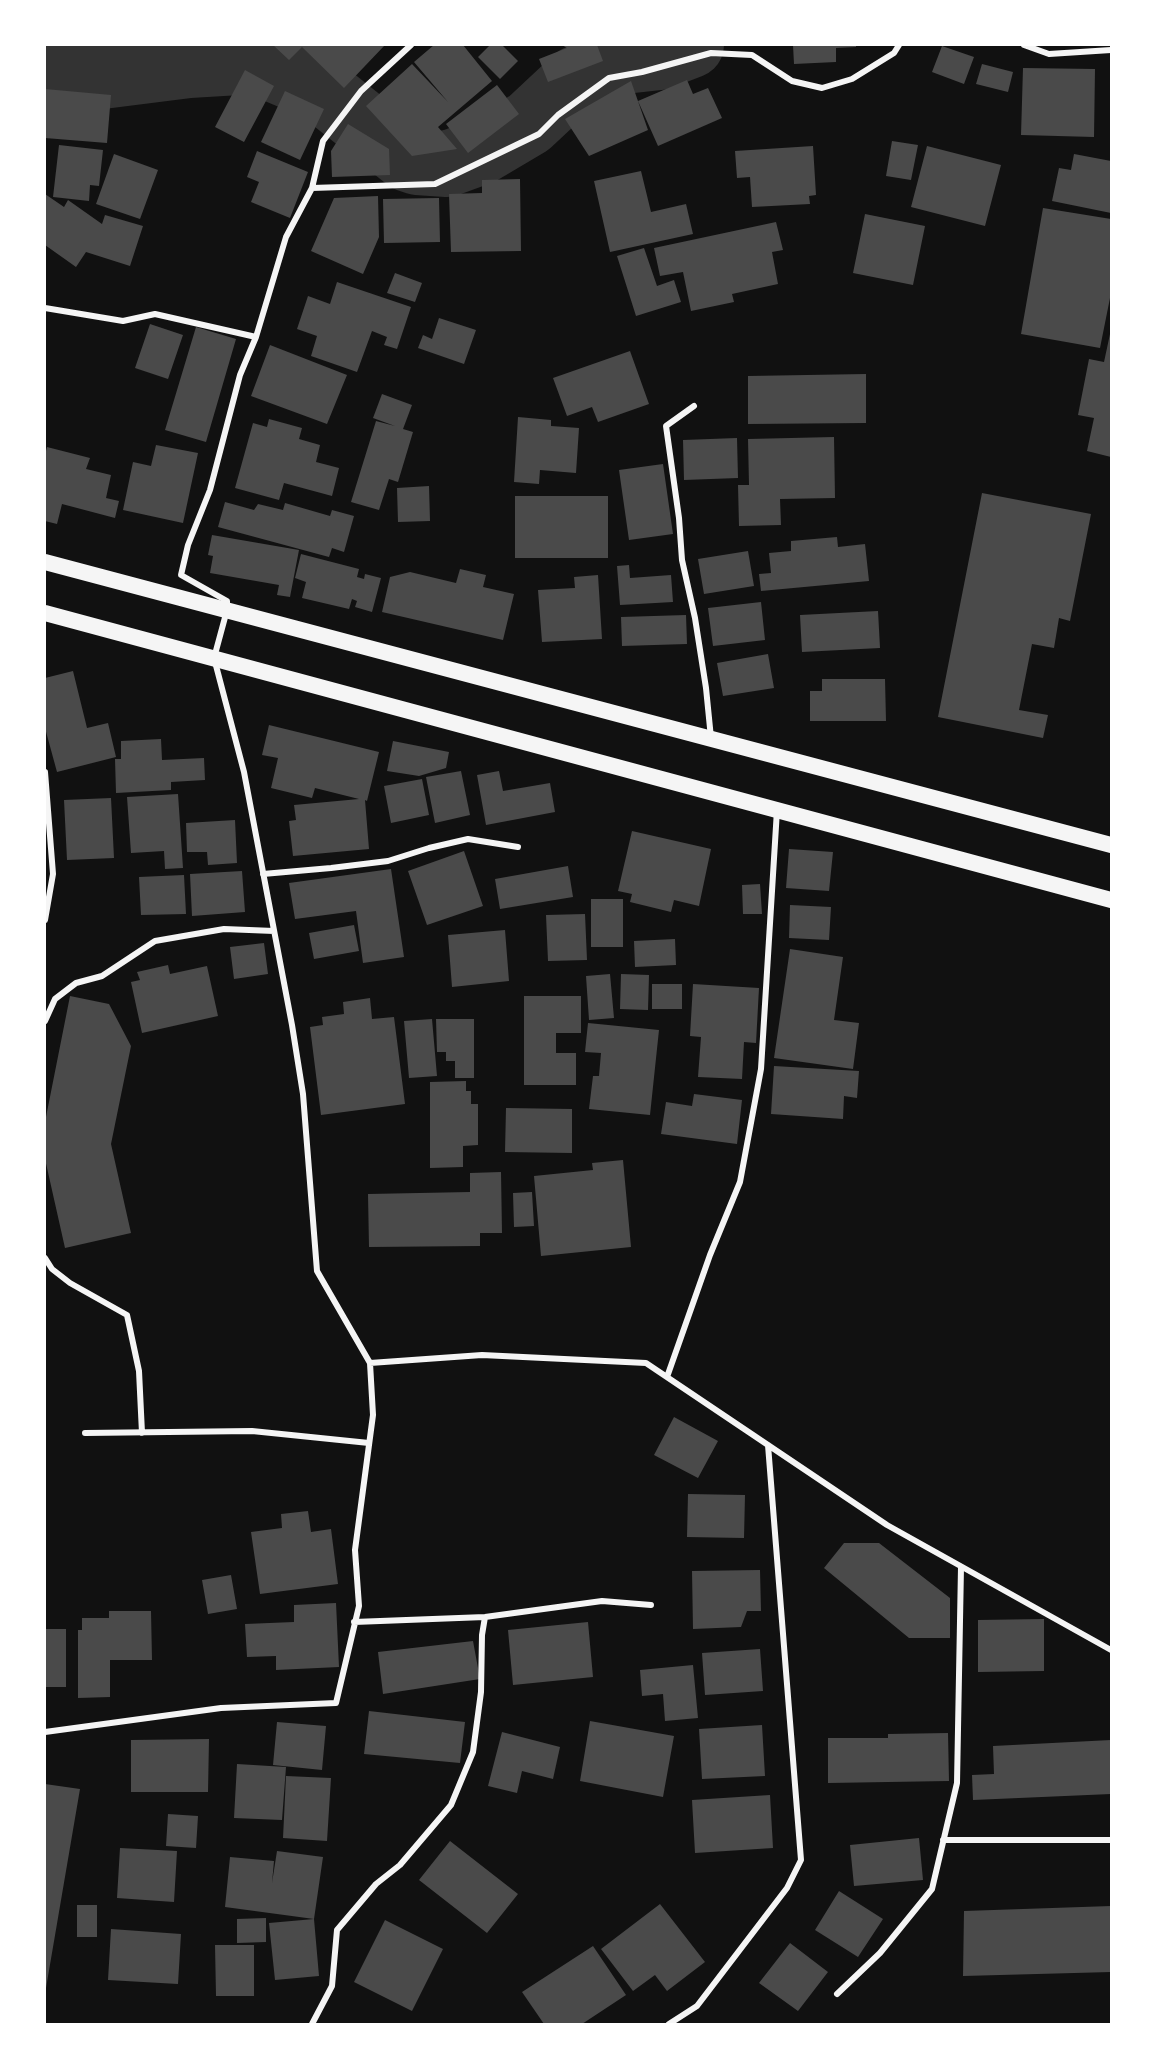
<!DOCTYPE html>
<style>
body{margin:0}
#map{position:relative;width:1156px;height:2069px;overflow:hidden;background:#111;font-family:"IBM Plex Sans",sans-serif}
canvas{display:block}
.frame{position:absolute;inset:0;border:46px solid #fff;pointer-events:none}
</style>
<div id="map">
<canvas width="1156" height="2069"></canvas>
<div class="frame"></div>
</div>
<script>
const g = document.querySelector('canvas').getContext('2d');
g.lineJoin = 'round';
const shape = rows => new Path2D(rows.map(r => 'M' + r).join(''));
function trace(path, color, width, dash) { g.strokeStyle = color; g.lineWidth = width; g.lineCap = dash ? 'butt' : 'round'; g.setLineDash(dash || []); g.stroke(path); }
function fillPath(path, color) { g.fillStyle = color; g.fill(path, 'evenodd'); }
trace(shape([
 [45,61,102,76,189,65,255,61,319,88,408,159,417,162,447,164,480,152,529,123,576,79,615,62,660,57,691,45]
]), '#333', 66);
fillPath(shape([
 [273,45,385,45,344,88,302,47,289,60],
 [434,45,463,45,492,81,438,127,457,149,412,156,366,106,412,64,448,102,414,62],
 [490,45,502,45,518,61,500,79,478,57],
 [562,45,597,45,603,61,548,82,539,59,567,48],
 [793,45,856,45,856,47,836,48,836,62,794,64],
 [942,46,974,57,964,84,932,72],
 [982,64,1013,72,1008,92,976,84],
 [1023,68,1095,69,1094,137,1021,135],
 [245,70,274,86,244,142,215,127],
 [687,80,693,94,708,88,722,118,658,146,638,101],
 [631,81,648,130,589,156,565,119],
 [497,85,519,114,468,153,446,124],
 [45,89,111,95,107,143,45,138],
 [285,91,324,109,300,160,261,142],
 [348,124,389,149,390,175,332,177,331,151],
 [892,141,918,145,911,180,886,176],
 [59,145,103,150,99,186,90,185,89,201,53,197],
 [813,146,816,195,809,196,810,204,752,207,750,177,737,178,735,151],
 [927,146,1001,165,985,226,911,207],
 [257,151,308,172,290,218,251,202,259,182,247,177],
 [114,154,158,170,140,219,96,204],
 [1074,154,1111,161,1111,213,1052,201,1059,168,1071,170],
 [641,171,651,212,686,204,693,234,610,252,594,181],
 [520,179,521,251,451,252,449,194,482,193,482,180],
 [45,194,64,207,68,200,102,224,105,215,143,226,130,266,86,252,76,267,45,245],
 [378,196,379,237,363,274,311,251,334,198],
 [439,198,440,242,384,243,383,199],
 [1043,208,1111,219,1111,293,1100,348,1021,334],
 [865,214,925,226,913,285,853,273],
 [776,222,783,250,772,252,778,284,732,294,734,302,691,311,683,272,660,276,654,248],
 [644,248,657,286,674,280,681,302,636,316,617,256],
 [395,273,422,283,415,302,387,293],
 [337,282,411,307,397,349,384,345,387,337,372,331,357,372,311,356,317,336,297,329,308,296,330,304],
 [439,318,476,330,464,364,418,348,423,335,432,339],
 [150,324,183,335,168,379,135,368],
 [196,327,236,339,206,442,165,430],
 [1110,334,1111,334,1111,457,1087,451,1094,418,1078,415,1089,359,1104,362],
 [270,345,347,375,327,424,251,396],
 [630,351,649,404,598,422,592,407,567,416,553,378],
 [866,374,866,423,748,424,748,376],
 [382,394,412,405,403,429,413,432,398,482,389,479,379,510,351,502,376,421,395,426,373,418],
 [518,417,551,420,551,426,579,428,576,473,540,470,539,484,514,482],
 [269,419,302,428,299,439,320,445,316,462,339,468,332,496,284,483,279,500,235,488,253,423,267,427],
 [834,437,835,498,780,499,781,525,739,526,738,485,749,485,748,439],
 [737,438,738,478,684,480,683,440],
 [156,445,198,453,183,523,123,510,133,462,151,466],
 [47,447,90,458,86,469,111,475,106,498,119,501,115,518,62,504,57,524,45,521,45,455],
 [663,464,673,534,629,540,619,470],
 [429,486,430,521,398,522,397,488],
 [982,493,1091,514,1070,621,1059,618,1054,648,1032,644,1019,710,1048,715,1043,738,938,717],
 [515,496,608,496,608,558,515,558],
 [225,502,254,510,258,504,283,510,285,503,330,516,332,510,354,516,344,552,332,548,329,557,218,527],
 [212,535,299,550,290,597,277,595,279,585,210,573,213,556,208,555],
 [837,537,838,547,865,544,869,581,761,591,759,574,771,573,769,553,791,551,791,541],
 [748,551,754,586,704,594,698,559],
 [301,554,359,569,357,577,364,579,365,574,381,578,372,612,355,607,357,601,352,599,349,609,302,598,306,582,295,578],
 [629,565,630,578,671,575,673,602,620,605,617,566],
 [460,569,486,575,483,587,514,594,503,640,382,612,390,577,410,572,456,583],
 [598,575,602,639,542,642,538,590,575,588,574,577],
 [761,602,765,640,713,646,708,608],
 [878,611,880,648,802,652,800,615],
 [686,615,687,644,622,646,621,617],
 [768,654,774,688,723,696,717,663],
 [73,671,87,728,108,723,116,757,57,772,45,728,45,678],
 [822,679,885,679,886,721,810,721,810,691,822,691],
 [269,725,379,752,367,801,365,800,369,849,293,856,289,821,296,820,294,805,359,799,315,788,312,798,271,788,278,758,262,755],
 [161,739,162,760,204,758,205,780,171,782,171,790,116,793,115,759,121,759,121,741],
 [393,741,449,752,446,768,419,776,387,771],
 [461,771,470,815,435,823,426,777],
 [499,771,503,791,550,783,555,812,486,825,477,775],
 [422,779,429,815,391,823,384,786],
 [178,794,183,868,165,869,164,851,131,853,127,797],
 [111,798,114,858,67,860,64,800],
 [235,820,237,863,208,865,207,852,187,852,186,823],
 [632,831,711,849,699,906,674,900,671,912,630,902,632,894,618,891],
 [789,849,833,852,829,891,786,888],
 [464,851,483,906,427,925,408,871],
 [568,866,573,897,500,909,495,879],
 [391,869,404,957,363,963,356,911,295,919,289,883],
 [242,871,245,912,192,916,190,874],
 [184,875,186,914,141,915,139,877],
 [760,884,762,914,743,914,742,885],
 [591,899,623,899,623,947,591,947],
 [790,905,831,907,829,940,789,938],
 [585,914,587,960,548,961,546,915],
 [354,925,359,951,314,959,309,933],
 [505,930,509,981,452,987,448,935],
 [675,939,676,965,635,967,634,941],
 [264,943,268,974,234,979,230,947],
 [790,949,843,957,834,1020,859,1023,853,1069,774,1058],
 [168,965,170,974,207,966,218,1016,142,1033,131,982,140,980,137,972],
 [610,974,614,1018,589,1020,586,976],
 [621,974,649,975,648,1010,620,1009],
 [652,984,682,984,682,1009,652,1009],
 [693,984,759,988,756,1043,744,1042,742,1079,698,1077,701,1037,690,1036],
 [70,996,109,1004,131,1046,111,1144,131,1233,65,1248,45,1159,45,1122],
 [524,996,581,996,581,1033,556,1033,556,1053,576,1053,576,1085,524,1085],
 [370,998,372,1019,394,1017,405,1104,321,1115,310,1027,323,1025,322,1017,344,1014,343,1002],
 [432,1019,437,1076,409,1078,404,1021],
 [436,1019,474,1019,474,1078,455,1078,455,1061,446,1061,446,1052,437,1052],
 [588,1023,659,1030,650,1115,589,1109,593,1076,599,1076,601,1053,585,1052],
 [774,1066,859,1071,857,1098,844,1096,843,1119,771,1114],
 [466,1081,466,1091,471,1091,471,1104,478,1104,478,1145,463,1146,463,1167,430,1168,430,1082],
 [694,1094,742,1100,737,1144,661,1134,666,1102,692,1106],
 [506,1108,572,1109,572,1153,505,1152],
 [623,1160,631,1247,541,1256,534,1176,593,1170,592,1163],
 [501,1172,502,1233,480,1233,480,1246,369,1247,368,1194,470,1192,470,1173],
 [532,1192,534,1226,514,1227,513,1193],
 [674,1417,718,1441,698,1478,654,1455],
 [688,1494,745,1495,744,1538,687,1537],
 [308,1511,311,1532,331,1529,338,1584,260,1594,251,1532,282,1528,281,1514],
 [844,1543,879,1543,950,1598,950,1638,909,1638,824,1568],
 [760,1570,761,1611,747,1611,741,1627,693,1629,692,1571],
 [231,1575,237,1609,208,1614,202,1580],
 [336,1603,339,1667,276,1670,276,1656,247,1657,245,1624,294,1622,294,1605],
 [109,1611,151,1611,152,1660,110,1660,110,1697,78,1698,78,1630,82,1630,82,1618,109,1618],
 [1044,1619,1044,1671,978,1672,978,1620],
 [588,1622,593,1677,513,1685,508,1630],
 [45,1629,66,1629,66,1687,45,1687],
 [473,1641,480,1679,383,1694,378,1652],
 [760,1649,763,1691,705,1695,702,1653],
 [693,1665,698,1718,665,1721,663,1694,642,1696,640,1670],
 [369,1711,465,1722,460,1763,364,1754],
 [590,1721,674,1736,663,1797,580,1781],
 [277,1722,326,1726,322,1770,273,1765],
 [762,1725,765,1776,702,1779,699,1729],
 [502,1732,560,1747,553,1779,522,1771,517,1793,488,1786],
 [948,1733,949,1781,828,1783,828,1738,888,1738,888,1734],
 [209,1739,208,1792,131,1792,131,1740],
 [1111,1740,1111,1794,973,1800,972,1775,994,1774,993,1746],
 [237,1764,286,1767,282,1820,234,1818],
 [286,1776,331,1778,327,1841,283,1838],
 [45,1784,80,1789,46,1988,45,1988],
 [770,1795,773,1848,695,1853,692,1800],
 [168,1814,198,1816,196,1848,166,1846],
 [919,1838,923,1880,854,1886,850,1845],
 [450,1841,518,1894,487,1933,419,1880],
 [120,1848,177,1851,174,1902,117,1898],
 [277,1851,323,1857,314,1919,319,1976,275,1980,269,1923,314,1919,225,1907,230,1857,274,1861,272,1883],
 [839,1891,883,1919,858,1957,815,1930],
 [660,1904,705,1962,667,1991,655,1975,633,1991,601,1949],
 [77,1905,97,1905,97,1937,77,1937],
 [1111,1906,1111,1972,963,1976,964,1911],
 [266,1918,266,1942,237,1943,237,1919],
 [385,1920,443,1949,412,2011,354,1982],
 [111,1929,181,1934,178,1984,108,1980],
 [790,1943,828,1972,798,2011,759,1983],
 [215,1945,254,1945,254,1996,216,1996],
 [593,1946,626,1995,582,2024,544,2024,522,1992]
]), '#4a4a4a');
trace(shape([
 [1024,45,1049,54,1111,50],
 [312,188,435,184,539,134,558,115,609,78,642,72,711,53,752,55,792,81,822,88,852,79,894,53,899,45],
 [45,308,123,321,155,314,256,337],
 [694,406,666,426,679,518,682,560,695,618,706,688,711,738],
 [45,772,53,874,45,920],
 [263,874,331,868,388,861,429,848,468,839,518,847],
 [45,1021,55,999,76,983,102,976,155,941,224,929,274,931],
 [45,1258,52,1269,70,1283,127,1315,139,1371,142,1433],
 [370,1363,482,1355,646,1363,887,1525,1111,1650],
 [667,1377,710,1255,740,1182,761,1069,777,810],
 [85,1433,252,1431,369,1443],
 [354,1622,485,1617,602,1601,651,1605],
 [45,1732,221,1708,336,1703,359,1606,355,1550,373,1415,370,1363,317,1271,303,1094,292,1025,244,772,214,658,227,610,227,601,181,575,188,545,210,490,240,375,256,337,286,237,312,188,323,141,361,91,411,45],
 [943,1840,1111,1840],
 [837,1994,880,1953,932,1889,957,1783,961,1567],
 [312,2024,332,1986,337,1930,376,1884,400,1865,451,1805,473,1752,481,1692,482,1635,485,1617],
 [669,2024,697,2006,787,1888,801,1860,768,1445]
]), '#f5f5f5', 6);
trace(shape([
 [45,562,1111,845],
 [45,613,1111,900]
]), '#f5f5f5', 16);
</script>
